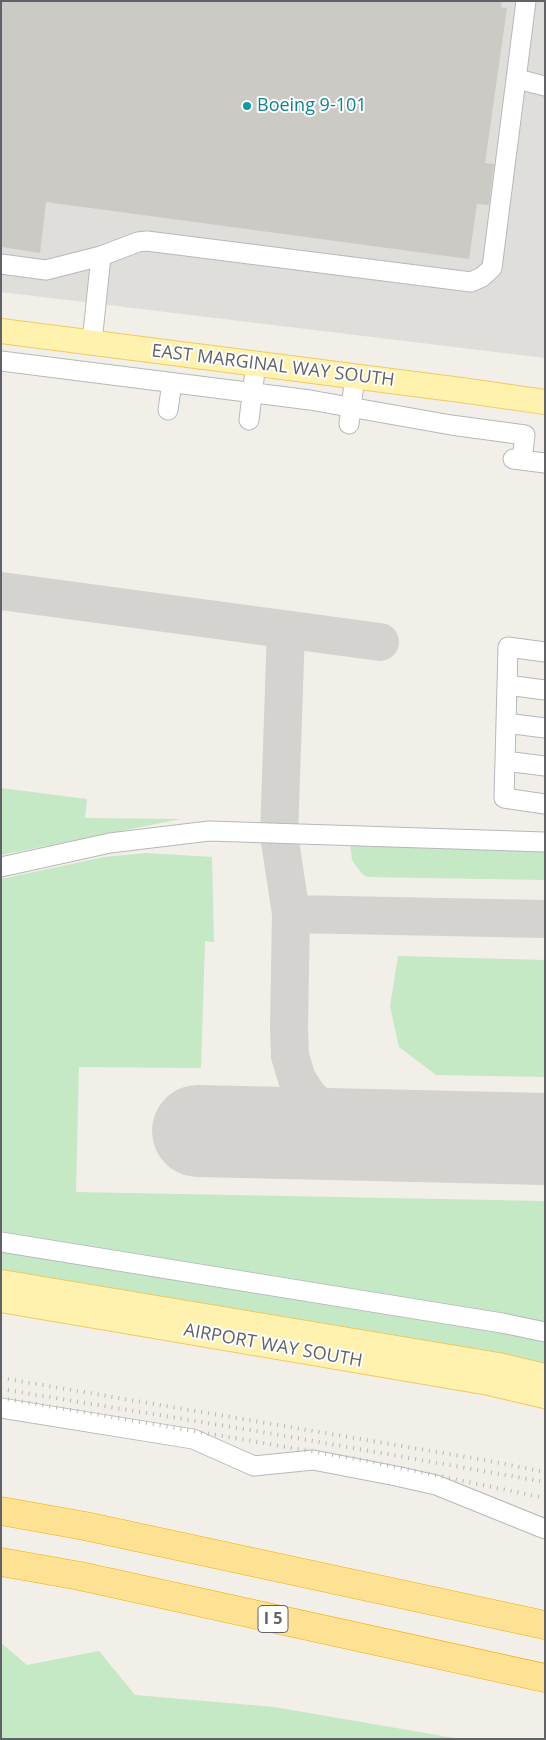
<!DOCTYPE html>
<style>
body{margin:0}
#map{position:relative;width:546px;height:1740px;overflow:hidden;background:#f1efe8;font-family:"Open Sans",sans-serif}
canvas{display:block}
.frame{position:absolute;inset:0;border:2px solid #5f6368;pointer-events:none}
</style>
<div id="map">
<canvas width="546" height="1740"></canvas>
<div class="frame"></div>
</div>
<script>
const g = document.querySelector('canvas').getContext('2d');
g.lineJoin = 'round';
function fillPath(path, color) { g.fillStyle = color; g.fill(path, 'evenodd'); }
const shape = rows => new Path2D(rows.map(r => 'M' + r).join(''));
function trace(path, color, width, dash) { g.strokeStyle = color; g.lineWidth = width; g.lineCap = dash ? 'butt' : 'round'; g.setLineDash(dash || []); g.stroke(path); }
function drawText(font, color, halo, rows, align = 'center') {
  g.font = font + ' "Open Sans",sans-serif'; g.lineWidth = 4; g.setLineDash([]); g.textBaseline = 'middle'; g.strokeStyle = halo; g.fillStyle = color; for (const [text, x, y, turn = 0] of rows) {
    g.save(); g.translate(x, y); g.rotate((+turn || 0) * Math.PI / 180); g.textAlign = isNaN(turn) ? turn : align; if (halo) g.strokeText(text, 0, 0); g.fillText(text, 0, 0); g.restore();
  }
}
fillPath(shape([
 [1,1,545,1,545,358,1,292]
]), '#e0deda');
fillPath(shape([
 [1,788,87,799,85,818,181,819,1,855],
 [350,843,370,847,379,845,545,848,545,880,367,877,362,874,352,860],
 [146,853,212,857,214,942,205,941,201,1068,79,1067,76,1192,545,1201,545,1324,1,1237,1,879,104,857],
 [398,956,545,960,545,1077,436,1075,399,1047,390,1006],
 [1,1250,545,1338,545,1365,496,1355,255,1312,232,1312,143,1293,1,1271],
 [1,1643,27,1665,99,1651,135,1695,274,1707,460,1739,1,1739]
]), '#c5e8c5');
trace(shape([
 [1,591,380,642],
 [286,630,279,835,291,914,289,1028,290,1056,297,1079,308,1096,325,1113,339,1123,382,1135],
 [291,914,545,919]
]), '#d4d3d0', 38);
trace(shape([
 [198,1131,545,1139]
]), '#d4d3d0', 92);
fillPath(shape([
 [1,1,502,1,501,7,507,8,485,163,494,164,489,205,477,204,469,259,46,202,40,253,1,247]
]), '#cccac5');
const minor = shape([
 [517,79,545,86],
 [1,264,46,270,101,256,138,242,147,241,471,282,482,277,492,268,526,1],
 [92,342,101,256],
 [1,361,310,400,451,425,525,435,522,460],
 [168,410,172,383],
 [249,420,256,363],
 [349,424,355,376],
 [513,459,545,463],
 [545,652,508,647,504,798,545,804],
 [507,685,545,690],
 [506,723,545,728],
 [505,761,545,766],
 [1,867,110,843,209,831,545,842],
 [1,1242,502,1323,545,1332],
 [1,1408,193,1439,254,1466,313,1460,396,1476,436,1485,545,1529]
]);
const major = shape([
 [1,331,461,390,545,402],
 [1,1282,498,1365,545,1376],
 [1,1300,489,1383,545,1396]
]);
const highway = shape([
 [1,1511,85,1526,545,1625],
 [1,1562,80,1576,545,1678]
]);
trace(minor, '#b5b8bc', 21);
trace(major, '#f2c960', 26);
trace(highway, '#f9ab00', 29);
trace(minor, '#fff', 19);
trace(major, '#fff2af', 24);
trace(highway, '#fde293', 28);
trace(shape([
 [1,1378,484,1460,545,1472],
 [1,1389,268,1433,545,1482],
 [1,1398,362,1460,545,1498]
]), '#b6b7b8', 4, [1, 6]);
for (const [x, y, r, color] of [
 [247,106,5,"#0f9aa8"]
]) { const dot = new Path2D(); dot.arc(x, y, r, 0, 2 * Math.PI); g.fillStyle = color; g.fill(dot); trace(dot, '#fff', 2); }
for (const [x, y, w] of [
 [273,1619,30]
]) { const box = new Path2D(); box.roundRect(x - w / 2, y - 13.5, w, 27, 4); g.fillStyle = '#fff'; g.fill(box); trace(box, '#5f6368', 1); }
drawText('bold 16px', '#5f6368', null, [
 ["I 5",273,1619]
]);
drawText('18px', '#0d838f', '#fff', [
 ["Boeing 9-101",257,106]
], 'left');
drawText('18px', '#5f6368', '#fff', [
 ["EAST MARGINAL WAY SOUTH",273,366,7],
 ["AIRPORT WAY SOUTH",273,1346,10]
]);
</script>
